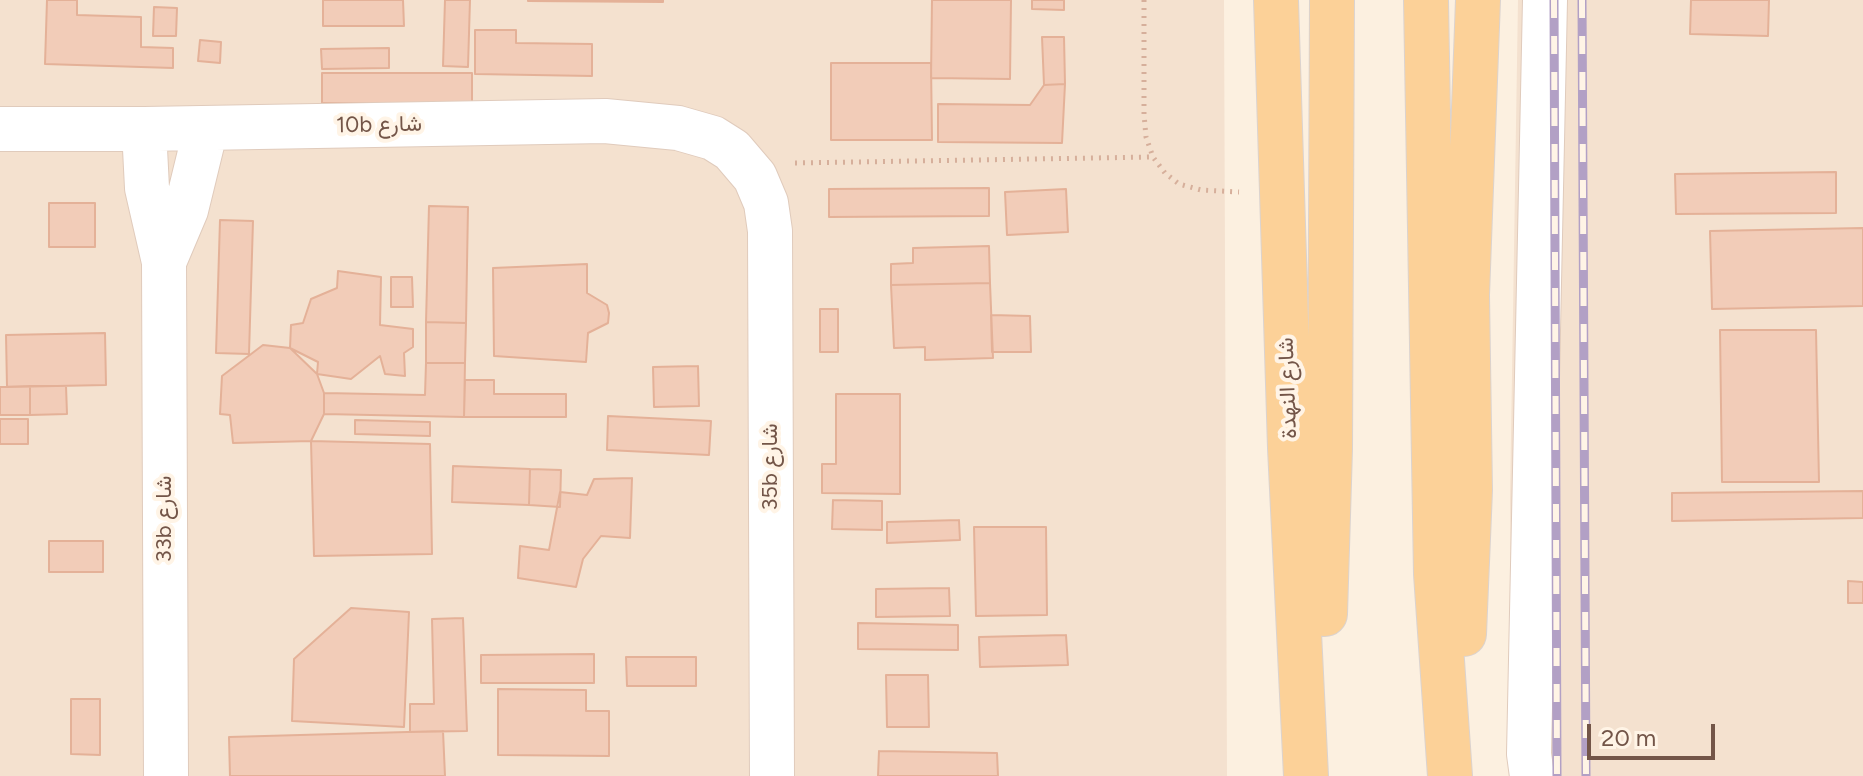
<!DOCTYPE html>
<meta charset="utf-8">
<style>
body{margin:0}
#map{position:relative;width:1863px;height:776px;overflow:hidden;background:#fcf0e0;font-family:Figtree,sans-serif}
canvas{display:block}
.scale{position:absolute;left:1587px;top:724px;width:128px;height:36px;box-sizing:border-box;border:4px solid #735548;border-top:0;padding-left:10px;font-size:24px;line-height:28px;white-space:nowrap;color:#735548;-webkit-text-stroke:6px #fff4e6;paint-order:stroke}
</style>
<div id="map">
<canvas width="1863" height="776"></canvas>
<div class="scale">20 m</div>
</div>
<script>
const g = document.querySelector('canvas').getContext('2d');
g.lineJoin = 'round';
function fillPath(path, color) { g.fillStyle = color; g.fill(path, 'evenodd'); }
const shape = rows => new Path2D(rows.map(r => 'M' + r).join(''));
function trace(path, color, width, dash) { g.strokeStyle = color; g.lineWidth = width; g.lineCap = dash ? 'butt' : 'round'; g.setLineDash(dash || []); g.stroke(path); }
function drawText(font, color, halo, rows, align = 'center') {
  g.font = font + ' Figtree,Vazirmatn,sans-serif'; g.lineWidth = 8; g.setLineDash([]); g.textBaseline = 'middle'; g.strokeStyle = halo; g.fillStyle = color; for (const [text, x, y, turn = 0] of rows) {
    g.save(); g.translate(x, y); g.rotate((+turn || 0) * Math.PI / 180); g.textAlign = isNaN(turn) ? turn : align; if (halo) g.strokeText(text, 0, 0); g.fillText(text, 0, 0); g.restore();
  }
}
fillPath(shape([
 [0,0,1224,0,1227,776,0,776],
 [1518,0,1863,0,1863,776,1512,776,1510,499]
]), '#f4e1cf');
const building = shape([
 [47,0,77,0,77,15,141,17,141,47,173,48,173,68,45,64,47,0],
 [323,0,403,0,404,26,323,26,323,0],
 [445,0,470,0,468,67,443,66,445,0],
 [528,0,663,0,663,2,528,1,528,0],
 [932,0,1011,0,1010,79,931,78,932,0],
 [1032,0,1064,0,1064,10,1032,9,1032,0],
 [1691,0,1769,0,1768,36,1690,34,1691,0],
 [154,7,177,8,176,36,153,36,154,7],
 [475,30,516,30,516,43,592,44,592,76,475,74,475,30],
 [1042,37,1064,37,1065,84,1044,85,1042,37],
 [200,40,221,42,220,63,198,61,200,40],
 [389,48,389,68,322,69,321,49,389,48],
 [831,63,931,63,932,140,831,140,831,63],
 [322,73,472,73,472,103,322,103,322,73],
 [1065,84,1062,143,938,142,938,104,1030,105,1044,85,1065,84],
 [1836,172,1836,213,1676,214,1675,174,1836,172],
 [989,188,989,216,829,217,829,189,989,188],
 [1066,189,1068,232,1007,235,1005,192,1066,189],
 [49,203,95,203,95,247,49,247,49,203],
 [429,206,468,207,466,323,426,322,429,206],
 [220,220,253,221,249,354,216,353,220,220],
 [1863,228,1863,306,1712,309,1710,231,1863,228],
 [989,246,990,283,891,285,891,264,913,263,913,248,989,246],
 [587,264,587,293,607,305,609,313,608,323,588,333,586,362,494,356,493,268,587,264],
 [338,271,381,277,380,325,413,329,413,347,404,353,405,376,385,374,380,356,351,379,317,374,318,362,290,348,291,325,303,323,311,299,337,288,338,271],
 [391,277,412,277,413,307,391,307,391,277],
 [990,283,993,358,925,360,925,347,894,348,891,285,990,283],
 [820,309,838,309,838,352,820,352,820,309],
 [991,315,1030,316,1031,352,992,352,991,315],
 [426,322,466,323,465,363,426,363,426,322],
 [1720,330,1816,330,1819,482,1722,482,1720,330],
 [105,333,106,385,7,387,6,335,105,333],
 [263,345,290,348,317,374,324,393,324,414,311,441,233,443,230,415,220,414,222,376,263,345],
 [426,363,465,363,464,417,324,414,324,393,425,395,426,363],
 [698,366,699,406,654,407,653,367,698,366],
 [465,380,494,380,494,394,566,394,566,417,464,417,465,380],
 [30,386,30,415,0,415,0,387,30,386],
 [30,386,66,386,67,414,30,415,30,386],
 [836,394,900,394,900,494,822,493,822,464,836,464,836,394],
 [608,416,711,421,709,455,607,450,608,416],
 [0,419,28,419,28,444,0,444,0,419],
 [355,420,430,422,430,436,355,434,355,420],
 [311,441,430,444,432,554,314,556,311,441],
 [453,466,530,469,529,505,452,502,453,466],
 [530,469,561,470,560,507,529,505,530,469],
 [632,478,630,538,601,536,583,559,576,587,518,578,520,546,549,550,560,492,587,495,594,479,632,478],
 [1863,491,1863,518,1672,521,1672,493,1863,491],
 [833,500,882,501,882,530,832,529,833,500],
 [959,520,960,540,887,543,887,522,959,520],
 [974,527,1046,527,1047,615,976,616,974,527],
 [49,541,103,541,103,572,49,572,49,541],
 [1848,581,1863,582,1863,603,1848,603,1848,581],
 [949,588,950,616,876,617,876,589,949,588],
 [351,608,409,612,404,727,292,721,294,659,351,608],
 [463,618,467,731,410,732,410,704,434,704,432,619,463,618],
 [858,623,958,625,958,650,858,649,858,623],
 [1066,635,1068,665,980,667,979,637,1066,635],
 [594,654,594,683,481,683,481,655,594,654],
 [626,657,696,657,696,686,627,686,626,657],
 [886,675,928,675,929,727,887,727,886,675],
 [498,689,586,690,586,711,609,711,609,756,498,755,498,689],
 [71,699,100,699,100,755,71,754,71,699],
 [443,731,445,776,230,776,229,737,443,731],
 [879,751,997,753,998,776,878,776,879,751]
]);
fillPath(building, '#f2ccb8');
trace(building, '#e4b198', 2);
const minor = shape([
 [0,129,144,129,605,121,678,128,713,138,732,150,755,177,766,203,770,231,772,776],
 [144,129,147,188,164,262,166,776],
 [164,262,186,210,206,128],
 [1532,776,1529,754,1545,0]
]);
const major = shape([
 [1276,0,1290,448,1306,776],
 [1426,0,1436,574,1450,776],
 [1325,614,1330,449,1332,0],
 [1464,634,1470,490,1467,295,1478,0]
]);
trace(minor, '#e0cbbc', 46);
trace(major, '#dbd3cf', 46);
trace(shape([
 [1144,0,1144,114,1146,137,1153,157,1165,173,1179,184,1201,190,1239,192],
 [795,163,1153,157]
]), '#d6af9b', 5, [2, 6]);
trace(minor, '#fff', 44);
trace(major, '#fcd198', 44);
const rail = shape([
 [1554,0,1557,776],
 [1582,0,1586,776]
]);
trace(rail, '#b2a0c5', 9);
trace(rail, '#fff4e6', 6, [18]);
drawText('22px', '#735548', '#fff4e6', [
 ["10b شارع",379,125,-1],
 ["شارع النهدة",1288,388,-92],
 ["35b شارع",771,467,-90],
 ["33b شارع",165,519,-90]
]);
</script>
